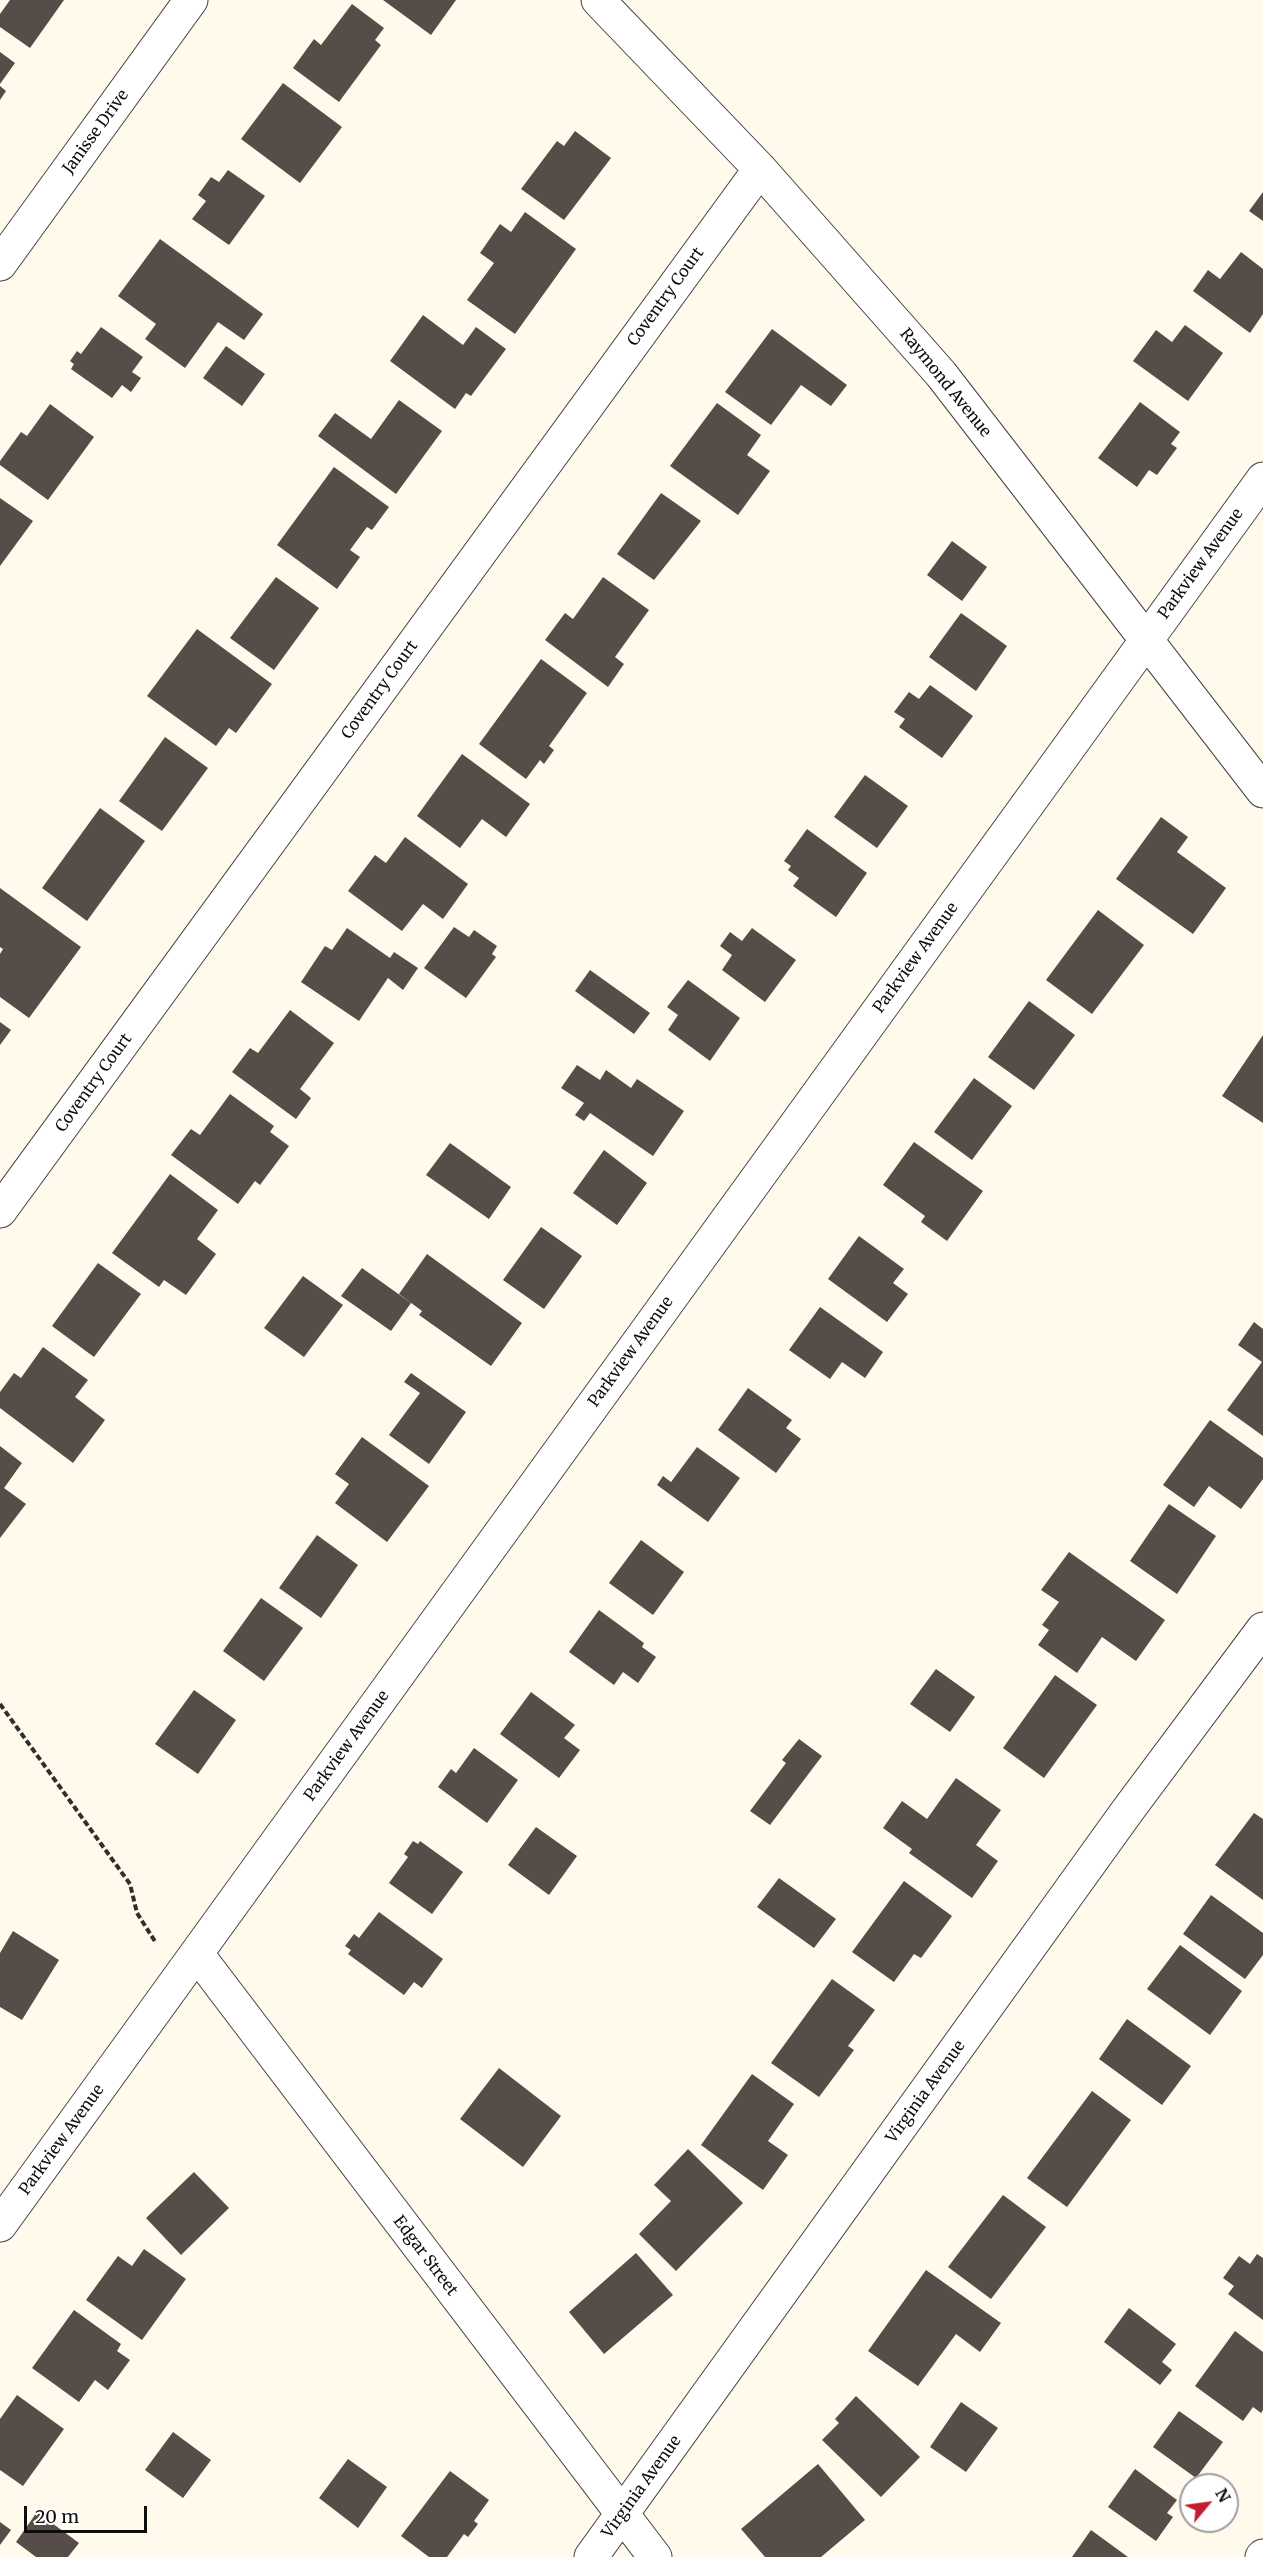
<!DOCTYPE html>
<style>
body{margin:0}
#map{position:relative;width:1263px;height:2557px;overflow:hidden;background:#fffaec;font-family:Merriweather,serif}
canvas{display:block}
.north{position:absolute;left:1179px;top:2473px;width:60px;height:60px;box-sizing:border-box;background:#fff;border:2px solid #9e9e9e;border-radius:50%;rotate:61deg;font-size:16px;font-weight:700;line-height:24px;text-align:center;color:#0d0d0d}
.north::after{content:'';display:block;margin:auto;width:21px;height:27px;background:#c51d2f;clip-path:polygon(50% 0,100% 100%,50% 72%,0 100%)}
.scale{position:absolute;left:24px;top:2506px;width:123px;height:27px;box-sizing:border-box;border:3px solid #0d0d0d;border-top:0;padding-left:8px;font-size:18px;line-height:21px;white-space:nowrap;color:#0d0d0d;-webkit-text-stroke:4px #fff;paint-order:stroke}
</style>
<div id="map">
<canvas width="1263" height="2557"></canvas>
<div class="north">N</div>
<div class="scale">20 m</div>
</div>
<script>
const g = document.querySelector('canvas').getContext('2d');
g.lineJoin = 'round';
function fillPath(path, color) { g.fillStyle = color; g.fill(path, 'evenodd'); }
const shape = rows => new Path2D(rows.map(r => 'M' + r).join(''));
function trace(path, color, width, dash) { g.strokeStyle = color; g.lineWidth = width; g.lineCap = dash ? 'butt' : 'round'; g.setLineDash(dash || []); g.stroke(path); }
function drawText(font, color, halo, rows, align = 'center') {
  g.font = font + ' Merriweather,serif'; g.lineWidth = 6; g.setLineDash([]); g.textBaseline = 'middle'; g.strokeStyle = halo; g.fillStyle = color; for (const [text, x, y, turn = 0] of rows) {
    g.save(); g.translate(x, y); g.rotate((+turn || 0) * Math.PI / 180); g.textAlign = isNaN(turn) ? turn : align; if (halo) g.strokeText(text, 0, 0); g.fillText(text, 0, 0); g.restore();
  }
}
fillPath(shape([
 [10,0,64,0,30,48,0,27,0,14],
 [383,0,456,0,431,35],
 [352,4,384,28,375,40,381,45,339,102,293,68,314,39,321,45],
 [0,52,15,63,0,84],
 [283,83,342,127,300,183,241,139],
 [0,86,6,91,0,100],
 [575,131,611,158,564,220,521,189,557,141,564,146],
 [228,170,265,196,229,245,192,219,206,201,198,195,211,177,219,182],
 [1263,192,1263,221,1249,211],
 [525,212,576,249,515,334,467,300,494,263,480,253,500,224,511,232],
 [160,239,263,314,244,340,218,322,185,368,145,339,156,324,118,296],
 [1241,252,1263,269,1263,314,1250,333,1193,291,1208,270,1220,279],
 [423,315,463,345,476,327,506,349,471,396,466,393,455,409,390,361],
 [1185,325,1223,353,1188,401,1133,361,1156,330,1172,342],
 [101,327,143,357,132,372,141,378,131,392,122,385,112,398,71,369,74,364,70,361,77,351,81,354],
 [772,329,847,385,831,406,801,385,771,425,725,392],
 [226,346,265,374,242,406,203,378],
 [399,400,442,431,396,494,318,436,335,413,371,439],
 [1140,402,1180,432,1171,444,1177,448,1157,475,1149,470,1137,487,1098,458],
 [717,403,761,435,747,455,770,471,738,515,670,466],
 [50,404,94,437,48,500,0,465,0,461,21,432,27,436],
 [334,467,389,507,372,530,367,527,350,550,360,557,337,589,277,545],
 [661,493,701,521,654,580,617,554],
 [0,498,33,521,0,566],
 [952,541,987,567,962,601,927,575],
 [276,577,319,608,274,670,230,638],
 [603,577,649,610,615,657,624,664,608,687,545,640,565,613,573,619],
 [961,613,1007,646,976,691,929,657],
 [197,629,272,684,236,733,229,728,216,746,147,696],
 [541,659,587,693,549,746,554,750,544,764,540,760,526,779,479,744],
 [930,685,973,716,942,758,899,727,905,719,894,712,909,692,919,699],
 [165,737,208,768,162,831,119,801],
 [462,754,530,804,506,837,482,819,460,848,417,816],
 [865,775,908,806,877,848,834,817],
 [100,808,145,841,87,921,42,888],
 [1161,817,1188,837,1177,852,1226,888,1193,934,1116,879],
 [807,829,867,873,836,917,793,886,799,878,788,870,791,866,784,861],
 [405,837,468,884,443,919,423,904,402,931,348,891,375,855,386,863],
 [0,888,81,947,29,1018,0,997,0,954,3,949,0,947],
 [1098,910,1144,945,1092,1014,1046,980],
 [454,927,469,937,474,930,497,946,492,954,496,957,466,998,424,968],
 [347,928,390,958,394,952,418,968,403,990,388,978,359,1021,301,982,325,946,332,950],
 [752,928,796,960,765,1002,722,970,732,955,720,946,730,932,742,941],
 [590,970,650,1013,634,1034,575,991],
 [688,980,740,1018,710,1061,668,1030,678,1015,667,1007],
 [1029,1001,1075,1035,1034,1090,988,1057],
 [290,1010,334,1043,300,1089,311,1098,296,1119,232,1072,250,1048,258,1053],
 [0,1022,11,1030,0,1045],
 [1263,1035,1263,1123,1222,1096],
 [577,1065,600,1080,606,1070,631,1088,637,1079,684,1111,653,1156,590,1113,584,1121,575,1115,584,1103,561,1088],
 [974,1078,1012,1106,972,1160,934,1132],
 [230,1094,274,1126,270,1132,289,1146,260,1185,255,1181,238,1204,171,1155,191,1129,200,1135],
 [914,1142,983,1191,947,1241,921,1222,925,1216,883,1185],
 [450,1143,511,1187,489,1219,426,1175],
 [604,1150,647,1183,617,1225,573,1193],
 [170,1174,218,1210,197,1239,216,1254,186,1295,164,1280,159,1287,112,1253],
 [541,1227,582,1256,544,1309,503,1280],
 [859,1236,904,1269,893,1283,908,1294,887,1322,828,1279],
 [427,1254,522,1323,491,1366,419,1315,422,1311,399,1294],
 [98,1263,141,1294,94,1357,52,1326],
 [362,1268,411,1303,391,1331,341,1296],
 [303,1276,343,1305,304,1357,264,1328],
 [820,1307,883,1352,865,1378,842,1362,830,1379,789,1350],
 [1254,1322,1263,1329,1263,1436,1227,1410,1262,1362,1238,1345],
 [43,1347,88,1380,75,1397,105,1420,73,1463,0,1408,0,1392,14,1373,21,1378],
 [411,1373,466,1412,429,1464,389,1435,420,1393,404,1382],
 [748,1388,792,1420,786,1428,801,1439,776,1473,718,1430],
 [1210,1420,1263,1458,1263,1479,1241,1509,1209,1486,1194,1507,1163,1485],
 [362,1437,429,1486,387,1542,335,1503,349,1484,335,1474],
 [0,1446,22,1463,4,1488,26,1504,0,1538],
 [697,1447,740,1478,708,1522,657,1485,663,1476,671,1482],
 [1169,1504,1216,1536,1177,1594,1130,1561],
 [317,1535,358,1565,321,1618,279,1588],
 [641,1540,684,1572,653,1615,609,1583],
 [1069,1552,1165,1620,1136,1661,1102,1637,1077,1673,1038,1645,1049,1630,1042,1625,1059,1602,1041,1590],
 [261,1598,303,1628,264,1681,223,1651],
 [599,1610,644,1643,642,1647,656,1657,638,1683,623,1672,614,1685,569,1652],
 [936,1669,975,1697,950,1732,910,1704],
 [1055,1675,1097,1705,1044,1778,1003,1748],
 [194,1690,236,1720,198,1774,155,1744],
 [531,1692,575,1725,564,1738,580,1750,559,1778,500,1734],
 [799,1739,822,1756,770,1825,750,1811,786,1763,782,1760],
 [474,1748,518,1780,487,1823,438,1787,451,1769,456,1773],
 [956,1778,1001,1810,976,1845,998,1861,972,1898,909,1853,912,1849,883,1828,902,1801,927,1819],
 [1254,1813,1263,1819,1263,1900,1215,1865],
 [536,1827,577,1856,549,1895,508,1865],
 [413,1841,418,1844,420,1841,463,1872,432,1914,389,1883,408,1857,404,1854],
 [779,1878,836,1919,814,1948,757,1907],
 [904,1881,952,1916,921,1958,914,1954,894,1982,852,1952],
 [1211,1895,1263,1933,1263,1955,1245,1979,1183,1934],
 [379,1912,443,1959,422,1988,414,1982,404,1995,348,1954,351,1950,345,1946,354,1934,359,1938],
 [13,1931,59,1960,22,2020,0,2007,0,1953],
 [1180,1945,1242,1991,1210,2035,1147,1989],
 [832,1979,875,2010,848,2046,854,2050,819,2097,771,2063],
 [1127,2019,1191,2066,1162,2105,1099,2059],
 [499,2068,561,2116,523,2167,460,2119],
 [752,2074,794,2104,768,2141,788,2155,763,2190,701,2145],
 [1092,2091,1131,2120,1067,2207,1027,2178],
 [688,2149,743,2203,676,2271,639,2234,671,2201,654,2185],
 [194,2172,229,2208,181,2255,146,2218],
 [1003,2195,1046,2227,991,2299,948,2267],
 [144,2249,186,2279,142,2340,86,2300,118,2256,132,2266],
 [636,2253,673,2295,604,2354,569,2312],
 [1257,2254,1263,2258,1263,2320,1228,2294,1234,2286,1223,2278,1239,2256,1250,2264],
 [926,2270,1001,2323,980,2352,956,2334,918,2386,868,2351],
 [1129,2308,1176,2344,1162,2362,1172,2370,1160,2385,1104,2342],
 [74,2310,121,2344,117,2351,130,2360,108,2390,95,2380,79,2402,32,2368],
 [1235,2331,1263,2352,1263,2410,1261,2413,1253,2407,1243,2421,1195,2386],
 [17,2395,64,2429,23,2486,0,2470,0,2419],
 [856,2396,920,2457,881,2497,822,2440,839,2423,835,2419],
 [961,2402,998,2428,966,2472,930,2447],
 [1179,2411,1223,2442,1196,2478,1153,2447],
 [173,2432,211,2460,183,2498,145,2470],
 [348,2459,387,2487,358,2528,319,2498],
 [818,2464,865,2520,821,2557,765,2557,741,2529],
 [1135,2469,1177,2500,1167,2513,1173,2517,1156,2541,1108,2507],
 [450,2471,489,2500,474,2521,478,2524,468,2537,464,2534,447,2557,429,2557,401,2536],
 [37,2512,79,2543,68,2557,36,2557,16,2542],
 [0,2522,11,2530,0,2545],
 [1091,2530,1128,2557,1072,2557]
]), '#564d48');
const minor = shape([
 [598,0,760,169,941,374,1263,791],
 [0,264,191,0],
 [0,1211,760,169],
 [197,1954,655,2557],
 [0,2225,1263,479],
 [591,2557,1128,1810,1263,1629],
 [1262,2557,1263,2556]
]);
trace(minor, '#404040', 35);
trace(shape([
 [0,1704,130,1884,137,1913,156,1943]
]), '#2f2f2f', 4, [6, 3]);
trace(minor, '#fff', 33);
drawText('16px', '#0d0d0d', '#fff', [
 ["Janisse Drive",96,132,-54],
 ["Coventry Court",666,297,-54],
 ["Raymond Avenue",945,383,51],
 ["Parkview Avenue",1201,564,-54],
 ["Coventry Court",380,690,-54],
 ["Parkview Avenue",916,958,-54],
 ["Coventry Court",94,1083,-54],
 ["Parkview Avenue",631,1352,-54],
 ["Parkview Avenue",347,1746,-54],
 ["Virginia Avenue",926,2092,-54],
 ["Parkview Avenue",62,2140,-54],
 ["Edgar Street",425,2256,53],
 ["Virginia Avenue",642,2487,-54]
]);
</script>
